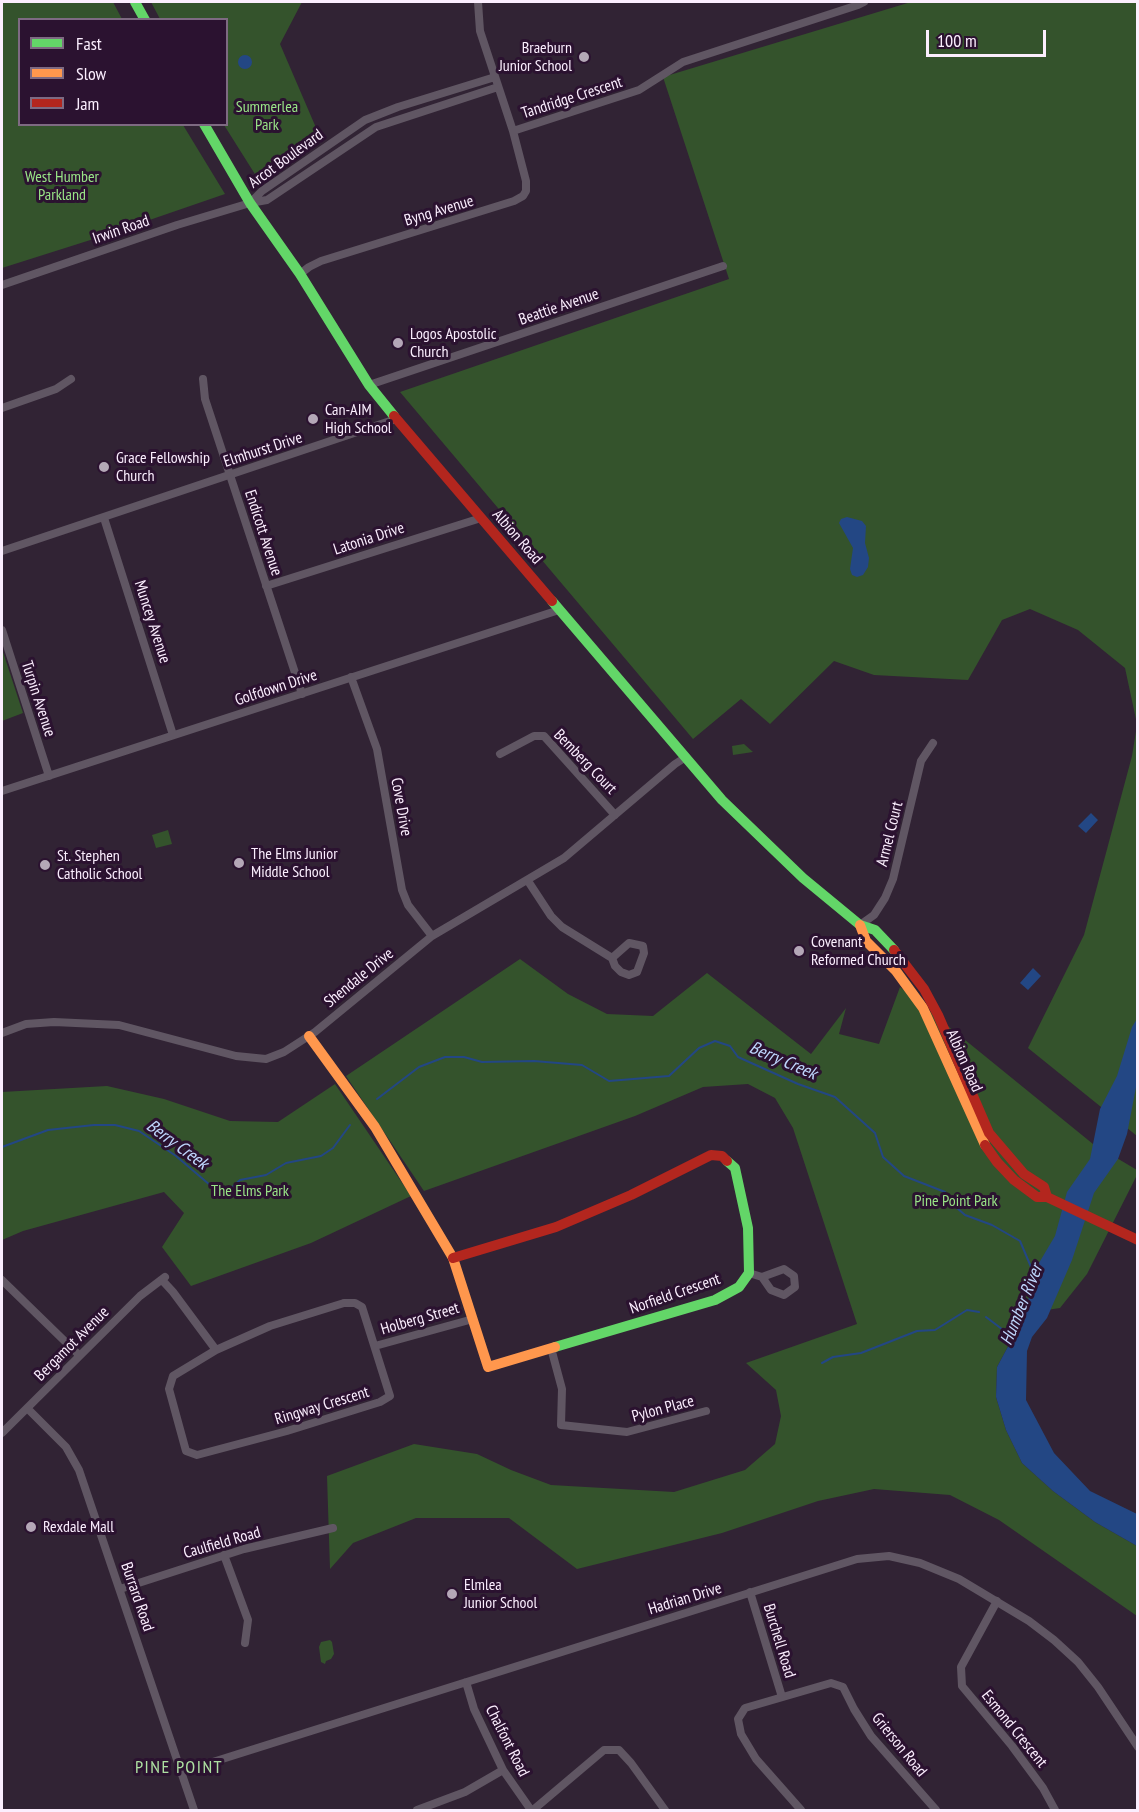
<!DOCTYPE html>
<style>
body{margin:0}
#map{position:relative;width:1139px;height:1812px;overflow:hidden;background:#312334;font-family:"PT Sans Narrow",sans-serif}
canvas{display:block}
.frame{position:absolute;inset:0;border:3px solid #fbeefe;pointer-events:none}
.legend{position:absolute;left:18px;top:18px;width:210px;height:108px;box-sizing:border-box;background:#2b1230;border:2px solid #7e6a82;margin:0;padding:8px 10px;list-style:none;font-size:18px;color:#fbeefe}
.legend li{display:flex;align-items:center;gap:12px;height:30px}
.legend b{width:30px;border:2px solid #7e6a82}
.scale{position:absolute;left:926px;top:30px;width:120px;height:27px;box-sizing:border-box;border:3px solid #fbeefe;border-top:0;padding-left:8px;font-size:18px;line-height:21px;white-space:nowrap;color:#fbeefe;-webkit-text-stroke:4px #2b1230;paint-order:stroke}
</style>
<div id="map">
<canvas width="1139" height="1812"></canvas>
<div class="frame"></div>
<ul class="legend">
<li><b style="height:8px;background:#63d668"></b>Fast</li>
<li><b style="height:8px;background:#ff974d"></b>Slow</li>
<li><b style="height:8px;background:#b3261e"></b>Jam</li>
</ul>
<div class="scale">100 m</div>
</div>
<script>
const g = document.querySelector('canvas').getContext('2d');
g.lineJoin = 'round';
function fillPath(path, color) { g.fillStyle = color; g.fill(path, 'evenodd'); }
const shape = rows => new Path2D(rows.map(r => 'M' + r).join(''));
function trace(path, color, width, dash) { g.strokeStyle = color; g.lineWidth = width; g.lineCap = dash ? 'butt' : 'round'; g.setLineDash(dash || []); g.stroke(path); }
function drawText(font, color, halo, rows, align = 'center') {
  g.font = font + ' "PT Sans Narrow",sans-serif'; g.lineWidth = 6; g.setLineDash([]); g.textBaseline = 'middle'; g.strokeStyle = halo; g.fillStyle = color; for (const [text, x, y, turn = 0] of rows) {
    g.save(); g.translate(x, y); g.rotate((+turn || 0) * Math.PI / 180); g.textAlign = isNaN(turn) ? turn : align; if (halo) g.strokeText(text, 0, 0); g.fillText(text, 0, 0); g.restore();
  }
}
fillPath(shape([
 [2,2,113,2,122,19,20,20,20,124,183,125,225,194,103,236,2,268],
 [151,2,302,2,280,44,320,137,258,179,224,125,226,124,226,20,160,19],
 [911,2,1137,2,1137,724,1125,668,1078,630,1030,609,1002,620,968,680,874,675,834,661,770,724,741,699,693,739,400,392,729,279,663,77],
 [2,649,23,713,2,721],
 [1137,725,1137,1136,1028,1048,1084,935,1132,756],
 [744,744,753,752,733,755,732,746],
 [168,830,172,844,156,848,152,835],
 [520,959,568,994,607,1014,653,1016,707,973,811,1054,846,1008,839,1034,879,1044,900,987,1093,1144,1137,1170,1137,1175,1087,1274,1060,1308,1026,1313,997,1367,996,1397,1006,1430,1022,1463,1053,1491,1095,1522,1137,1546,1137,1616,999,1520,950,1495,874,1489,818,1501,722,1533,577,1569,509,1518,416,1518,353,1543,330,1569,327,1476,414,1444,477,1454,511,1470,551,1485,674,1492,745,1470,775,1444,781,1416,776,1390,746,1363,857,1324,793,1128,775,1098,748,1084,703,1087,635,1116,424,1191,346,1076],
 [335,1084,411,1196,311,1243,191,1286,162,1247,184,1213,164,1192,23,1231,2,1240,2,1092,107,1086,164,1099,230,1121,278,1122],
 [330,1640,332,1642,334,1654,331,1659,326,1661,325,1664,321,1662,319,1647,321,1642]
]), '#34532c');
fillPath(shape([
 '238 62a7 7 0 1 1 14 0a7 7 0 1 1-14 0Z',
 [847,517,862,521,866,526,865,543,869,558,868,567,863,575,857,577,852,575,850,569,853,548,839,523,841,519],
 [1091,813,1098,820,1086,833,1078,826],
 [1033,968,1041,976,1028,990,1020,983],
 [1137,1019,1137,1082,1127,1134,1118,1159,1094,1193,1072,1260,1047,1318,1032,1337,1027,1351,1026,1400,1054,1453,1090,1491,1137,1514,1137,1546,1095,1522,1053,1491,1022,1463,1006,1430,996,1397,997,1367,1026,1313,1033,1273,1055,1236,1067,1192,1090,1159,1100,1109,1117,1076,1132,1027]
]), '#234784');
trace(shape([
 [377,1099,419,1067,445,1057,464,1057,482,1062,534,1061,582,1065,609,1081,669,1076,699,1048,715,1041,730,1046,738,1057,798,1084,835,1097,875,1133,883,1157,904,1176,945,1192,949,1201,965,1215,992,1225,1020,1241,1034,1274],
 [2,1147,48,1130,94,1125,115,1125,139,1131,176,1156,217,1191,226,1193,240,1180,266,1175,286,1163,321,1156,333,1148,350,1125],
 [986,1317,1015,1339],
 [822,1363,833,1357,861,1353,917,1331,935,1330,967,1310,979,1312]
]), '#234784', 2);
trace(shape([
 [513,131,639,90,683,62,858,5,864,2],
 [250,203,262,191,365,120,398,107,495,77],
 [300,274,309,267,321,261,514,201,523,196,526,191,526,181,513,131,480,31,478,2],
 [2,285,177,225,250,203,267,200,376,127,498,87],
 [203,379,205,399,302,694],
 [369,385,723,266],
 [2,408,56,389,71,379],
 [104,518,173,735],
 [2,551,396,419],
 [266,586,481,518],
 [2,630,49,776],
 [351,677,377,749,402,890,408,905,432,936],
 [500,754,534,736,544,736,615,815],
 [2,791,559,610],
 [528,881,551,916,562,927,612,958,615,966,621,972,629,975,637,972,644,953,643,946,629,943,612,958],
 [860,925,874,915,885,898,893,879,921,761,933,743],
 [2,1033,26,1024,54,1022,119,1025,236,1056,266,1059,284,1052,315,1032,432,936,564,858,675,764,686,757],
 [749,1273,762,1277,771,1290,784,1295,795,1287,794,1276,784,1269,762,1277],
 [2,1280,79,1355],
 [162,1280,173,1292,216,1350],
 [344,1303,355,1303,362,1307,390,1396,380,1402,287,1431,197,1455,186,1451,169,1389,173,1376,216,1350,270,1326,344,1303],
 [375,1346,473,1319],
 [551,1348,562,1389,561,1425,627,1432,706,1411],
 [27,1408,66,1447,79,1470,194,1810],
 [2,1433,140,1296,165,1277],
 [224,1555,248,1620,245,1643],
 [120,1589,244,1549,333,1528],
 [750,1592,782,1697],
 [997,1601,961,1667,962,1686,1012,1746,1043,1788,1055,1810],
 [466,1682,474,1709,503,1770,531,1810],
 [181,1772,857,1559,889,1556,920,1563,959,1579,1029,1621,1054,1640,1078,1662,1098,1687,1138,1747],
 [417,1810,465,1792,503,1770],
 [533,1810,604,1750,619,1750,631,1763,665,1810],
 [801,1810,756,1759,741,1734,738,1719,745,1708,831,1683,843,1687,854,1709,871,1736,936,1810]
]), '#605663', 8);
trace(shape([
 [135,2,145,20],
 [204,124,250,203,300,274,369,385,394,416],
 [552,601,722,800,803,878,860,925,875,930,894,950],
 [555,1347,715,1300,739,1287,749,1273,748,1228,735,1168,727,1161]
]), '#63d668', 10);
trace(shape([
 [860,925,866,941,896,971,923,1008,985,1145],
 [309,1036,375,1127,453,1258,488,1367,555,1347]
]), '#ff974d', 10);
trace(shape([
 [394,416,552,601],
 [894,950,924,989,938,1015,989,1133,1024,1174,1044,1187,1047,1197],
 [985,1145,997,1162,1014,1180,1037,1197,1047,1197,1138,1240],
 [453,1258,556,1227,631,1195,711,1155,722,1156,727,1161]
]), '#b3261e', 10);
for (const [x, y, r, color] of [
 [584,57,6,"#b4a7b7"],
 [398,343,6,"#b4a7b7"],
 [313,419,6,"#b4a7b7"],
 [104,467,6,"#b4a7b7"],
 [239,863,6,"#b4a7b7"],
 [45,865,6,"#b4a7b7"],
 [799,951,6,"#b4a7b7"],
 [31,1527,6,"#b4a7b7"],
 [452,1594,6,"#b4a7b7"]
]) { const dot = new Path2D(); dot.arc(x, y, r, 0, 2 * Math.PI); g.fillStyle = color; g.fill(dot); trace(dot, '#2b1230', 2); }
drawText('16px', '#fbeefe', '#2b1230', [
 ["Braeburn",572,48,"right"],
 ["Junior School",572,66,"right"],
 ["Logos Apostolic",410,334],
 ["Church",410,352],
 ["Can-AIM",325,410],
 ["High School",325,428],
 ["Grace Fellowship",116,458],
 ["Church",116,476],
 ["The Elms Junior",251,854],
 ["Middle School",251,872],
 ["St. Stephen",57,856],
 ["Catholic School",57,874],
 ["Covenant",811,942],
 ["Reformed Church",811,960],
 ["Rexdale Mall",43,1527],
 ["Elmlea",464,1585],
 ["Junior School",464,1603]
], 'left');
drawText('16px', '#fbeefe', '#2b1230', [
 ["Tandridge Crescent",572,98,-18],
 ["Arcot Boulevard",286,159,-36],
 ["Byng Avenue",439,211,-17],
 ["Irwin Road",121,230,-19],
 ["Beattie Avenue",559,307,-19],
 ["Elmhurst Drive",263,450,-18],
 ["Endicott Avenue",263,533,72],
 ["Albion Road",517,537,49],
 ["Latonia Drive",369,539,-18],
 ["Muncey Avenue",152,622,72],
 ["Golfdown Drive",276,688,-18],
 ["Turpin Avenue",38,699,72],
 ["Bemberg Court",585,762,46],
 ["Cove Drive",401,807,80],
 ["Armel Court",890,834,-76],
 ["Shendale Drive",359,978,-39],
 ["Albion Road",964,1061,66],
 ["Norfield Crescent",675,1294,-19],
 ["Holberg Street",420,1319,-16],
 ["Bergamot Avenue",72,1344,-45],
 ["Ringway Crescent",322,1406,-17],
 ["Pylon Place",663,1409,-15],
 ["Caulfield Road",222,1543,-16],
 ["Burrard Road",137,1597,71],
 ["Hadrian Drive",685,1599,-17],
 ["Burchell Road",779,1641,73],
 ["Esmond Crescent",1014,1729,51],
 ["Chalfont Road",507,1741,63],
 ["Grierson Road",899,1745,51]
]);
drawText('16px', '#99e587', '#2b1230', [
 ["Summerlea",267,107],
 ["Park",267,125],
 ["West Humber",62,177],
 ["Parkland",62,195],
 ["The Elms Park",250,1191],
 ["Pine Point Park",956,1201]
]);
drawText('italic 18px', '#bed6fc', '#2b1230', [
 ["Berry Creek",783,1061,23],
 ["Berry Creek",177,1145,36],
 ["Humber River",1022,1305,-68]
]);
g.letterSpacing = '1.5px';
drawText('18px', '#ade0a1', '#2b1230', [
 ["PINE POINT",179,1768]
]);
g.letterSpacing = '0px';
</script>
